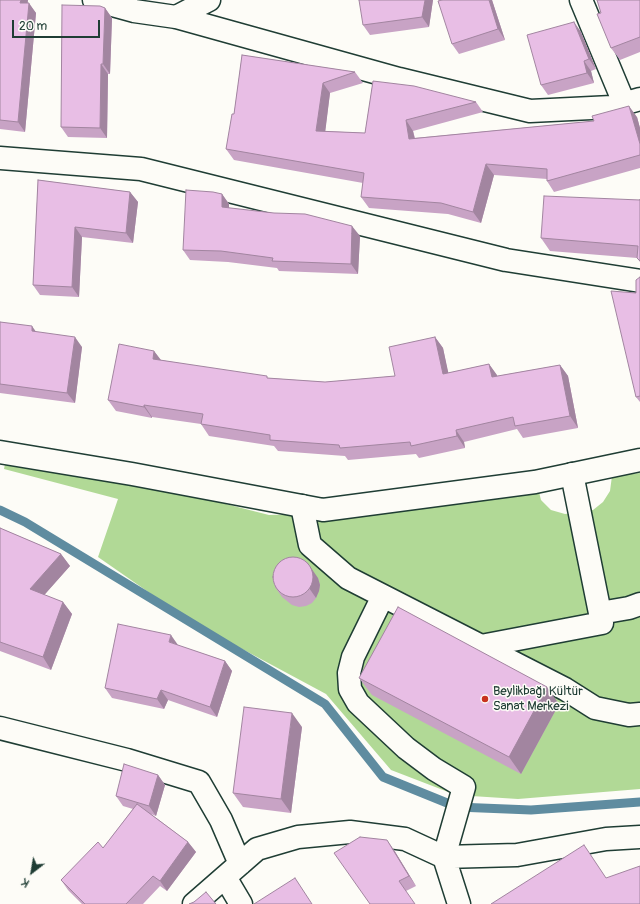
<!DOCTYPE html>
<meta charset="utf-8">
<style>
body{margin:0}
#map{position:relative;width:640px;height:904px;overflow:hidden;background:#fdfcf7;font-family:Pangolin,sans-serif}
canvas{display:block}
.north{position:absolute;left:12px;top:852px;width:40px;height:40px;-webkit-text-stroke:3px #fdfcf7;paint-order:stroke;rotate:211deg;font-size:11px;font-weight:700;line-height:16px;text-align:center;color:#1f3d34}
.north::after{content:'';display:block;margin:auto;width:14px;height:18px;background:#1f3d34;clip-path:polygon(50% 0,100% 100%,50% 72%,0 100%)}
.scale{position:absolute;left:12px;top:20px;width:88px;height:18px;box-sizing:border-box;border:2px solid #1f3d34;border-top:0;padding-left:5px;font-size:12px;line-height:14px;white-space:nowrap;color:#1f3d34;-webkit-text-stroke:3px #fdfcf7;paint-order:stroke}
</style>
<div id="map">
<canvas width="640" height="904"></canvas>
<div class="north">K</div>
<div class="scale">20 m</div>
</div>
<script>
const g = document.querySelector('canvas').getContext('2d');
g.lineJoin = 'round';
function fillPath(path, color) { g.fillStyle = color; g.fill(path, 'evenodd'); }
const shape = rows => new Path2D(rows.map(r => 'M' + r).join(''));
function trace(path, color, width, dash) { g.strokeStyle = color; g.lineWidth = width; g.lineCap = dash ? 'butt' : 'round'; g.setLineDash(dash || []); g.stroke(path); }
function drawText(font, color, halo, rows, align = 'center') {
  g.font = font + ' Pangolin,sans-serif'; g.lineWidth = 3; g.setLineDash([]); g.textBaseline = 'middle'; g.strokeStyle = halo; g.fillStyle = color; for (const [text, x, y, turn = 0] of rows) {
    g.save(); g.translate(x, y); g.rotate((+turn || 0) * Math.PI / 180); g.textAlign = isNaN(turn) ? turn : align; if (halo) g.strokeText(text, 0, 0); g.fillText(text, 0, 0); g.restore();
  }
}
fillPath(shape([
 [26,459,151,485,269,515,315,514,539,492,541,500,551,510,565,514,593,510,603,502,610,491,612,476,640,473,640,789,518,799,456,795,391,770,326,694,190,621,98,557,118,499,4,469,5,464]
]), '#b1d996');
trace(shape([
 [0,510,25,522,325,704,383,777,457,807,531,810,640,802]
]), '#5f8ca0', 9);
const pedestrian = shape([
 [302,506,310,545,348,578,565,689,595,708,629,715,640,714],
 [383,596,353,657,349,673,350,689,358,703,406,748,434,769,464,787,444,857],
 [600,613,629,608,640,604],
 [481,646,602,623,572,474]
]);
const minor = shape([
 [94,0,134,11,176,17,399,79,530,111,612,107,640,99],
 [581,0,624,103],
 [176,17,209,0],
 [0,158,141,169,506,260,640,281],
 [0,452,132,474,323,510,535,482,640,460],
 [0,728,127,760,199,782,221,820,240,864],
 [444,857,459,904],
 [225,877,241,904],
 [194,904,257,849,298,837,350,832,405,839,444,857,517,855,606,839,640,837]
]);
trace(pedestrian, '#1f3d34', 25);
trace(minor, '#1f3d34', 25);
trace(pedestrian, '#fdfcf7', 22);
trace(minor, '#fdfcf7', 22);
fillPath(shape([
 [0,0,28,3,36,13,25,132,0,129],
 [433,0,429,27,370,35,363,25],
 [492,0,505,40,459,54,452,44],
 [640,0,640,52,620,60,611,48],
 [105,8,112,18,110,74,108,74,107,138,68,137,61,127],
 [581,32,596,69,591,71,594,83,548,95,541,85],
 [242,55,355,72,363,83,330,93,325,131,365,133,373,81,476,102,483,112,413,131,415,138,637,117,640,128,640,168,554,192,547,181,547,179,494,175,481,223,448,214,369,208,361,197,363,183,234,160,226,149,234,114],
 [38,180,130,192,138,202,133,243,82,237,79,297,40,295,33,285],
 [222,194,229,204,229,208,360,236,358,274,279,271,277,268,228,262,190,260,183,250],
 [640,199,640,262,637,258,550,251,541,238,640,200],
 [640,277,640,402,636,397,636,293],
 [0,322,36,332,82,347,75,403,0,393],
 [435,337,443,348,448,373,489,364,497,376,560,365,568,376,578,428,523,438,517,429,464,442,465,448,419,458,416,454,348,460,345,456,278,451,274,446,209,436,201,424,152,417,152,418,116,411,108,400,154,351,161,360,269,378,325,382,395,376],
 [0,528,61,554,70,566,44,595,63,602,72,614,51,670,0,651],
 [318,578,320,585,319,591,316,598,312,603,306,606,299,607,292,605,282,597,275,587],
 [177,645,225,661,232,671,217,717,168,700,164,709,112,698,105,688],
 [359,678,559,704,521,774,372,695],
 [302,727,291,813,243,807,233,793],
 [158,775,165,785,156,816,151,814,188,842,196,852,167,891,160,886,143,904,82,904,68,890,61,880,103,848,133,809,123,806,116,796],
 [394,850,416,886,406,891,370,904]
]), '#c8a3c5');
fillPath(shape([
 [21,0,28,0,27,13,20,3],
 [425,0,433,0,429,27,422,17],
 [489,0,492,0,505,40,498,29],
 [29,3,36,13,25,132,18,122],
 [105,8,112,18,110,74,103,64],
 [574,22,581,32,596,69,589,59],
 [584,61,591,71,594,83,587,73],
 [101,64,108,74,107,138,100,128],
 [323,83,330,93,324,142,316,131],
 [629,106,637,117,640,128,640,144],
 [406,120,413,131,417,150,409,139],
 [486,164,494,175,481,223,473,212],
 [130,192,138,202,133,243,126,233],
 [222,194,229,204,229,217,222,207],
 [352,226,360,236,358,274,351,264],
 [75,227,82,237,79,297,72,287],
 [32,326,39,336,32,331],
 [75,337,82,347,75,403,67,393],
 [435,337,443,348,451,385,443,374],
 [154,351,163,363,153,359],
 [489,364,497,375,500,388,492,377],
 [560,365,568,376,578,428,570,416],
 [144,405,152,417,152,418,144,407],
 [456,430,464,442,465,448,457,436],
 [61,554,70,566,39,601,30,589],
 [307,562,318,578,320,585,319,591,316,598,309,588],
 [63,602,72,614,51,670,43,657],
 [171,635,178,645,169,642],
 [225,661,232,671,217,717,210,707],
 [547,687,559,704,521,774,509,757],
 [161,690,168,700,164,709,157,699],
 [292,713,302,727,291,813,281,799],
 [158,775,165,785,156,816,149,806],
 [387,840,394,850,416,886,409,876],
 [188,842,196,852,167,891,160,881]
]), '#a285a0');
const building = shape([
 [0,0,21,0,20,3,29,3,18,122,0,120,0,0],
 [359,0,425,0,422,17,363,25,359,0],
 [442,0,489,0,498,29,452,44,438,1,442,0],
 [597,0,640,0,640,37,611,48,597,14,601,13,597,0],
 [62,5,100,6,105,8,103,64,101,64,100,128,61,127,62,5],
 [574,22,589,59,584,61,587,73,541,85,527,35,574,22],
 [242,55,355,72,323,83,316,131,365,133,373,81,414,86,476,102,406,120,409,139,594,121,592,116,629,106,640,144,640,155,547,181,547,169,486,164,473,212,441,203,361,197,364,173,226,149,232,114,234,114,242,55],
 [38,180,130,192,126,233,75,227,72,287,33,285,38,180],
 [186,190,213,192,222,194,222,207,274,213,305,214,352,226,351,264,272,261,273,258,221,251,183,250,186,190],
 [544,196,640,200,640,199,640,261,637,258,638,246,541,238,544,196],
 [640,277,640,396,636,397,611,291,636,293,636,280,640,277],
 [0,322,32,326,32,331,75,337,67,393,0,384,0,322],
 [435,337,443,374,489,364,492,377,560,365,570,416,515,426,513,417,456,430,457,436,411,446,410,442,340,448,339,445,270,440,270,435,201,424,203,414,144,405,144,407,108,400,119,344,154,351,153,359,267,376,267,378,325,382,395,376,389,347,435,337],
 [0,528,61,554,30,589,63,602,43,657,0,642,0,528],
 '273 577a20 20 0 1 1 40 0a20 20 0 1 1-40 0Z',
 [398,607,547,687,509,757,359,678,398,607],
 [118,624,171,635,169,642,225,661,210,707,161,690,157,699,105,688,118,624],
 [244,707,292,713,281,799,233,793,244,707],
 [124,764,158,775,149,806,116,796,124,764],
 [137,804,188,842,160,881,153,876,126,904,85,904,61,880,98,842,103,848,137,804],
 [360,837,387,840,409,876,399,881,415,904,370,904,334,853,360,837],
 [584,845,606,878,640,866,640,904,491,904,584,845],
 [295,878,312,904,254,904,295,878],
 [206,892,216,904,189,904,194,902,206,892]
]);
fillPath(building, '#e8bee5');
trace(building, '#a285a0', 1);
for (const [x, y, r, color] of [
 [485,699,4,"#c8321e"]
]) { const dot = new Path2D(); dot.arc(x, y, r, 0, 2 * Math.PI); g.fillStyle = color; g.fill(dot); trace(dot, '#fdfcf7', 1.5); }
drawText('13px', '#1f3d34', '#fdfcf7', [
 ["Beylikbağı Kültür",493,692],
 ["Sanat Merkezi",493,707]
], 'left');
</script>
